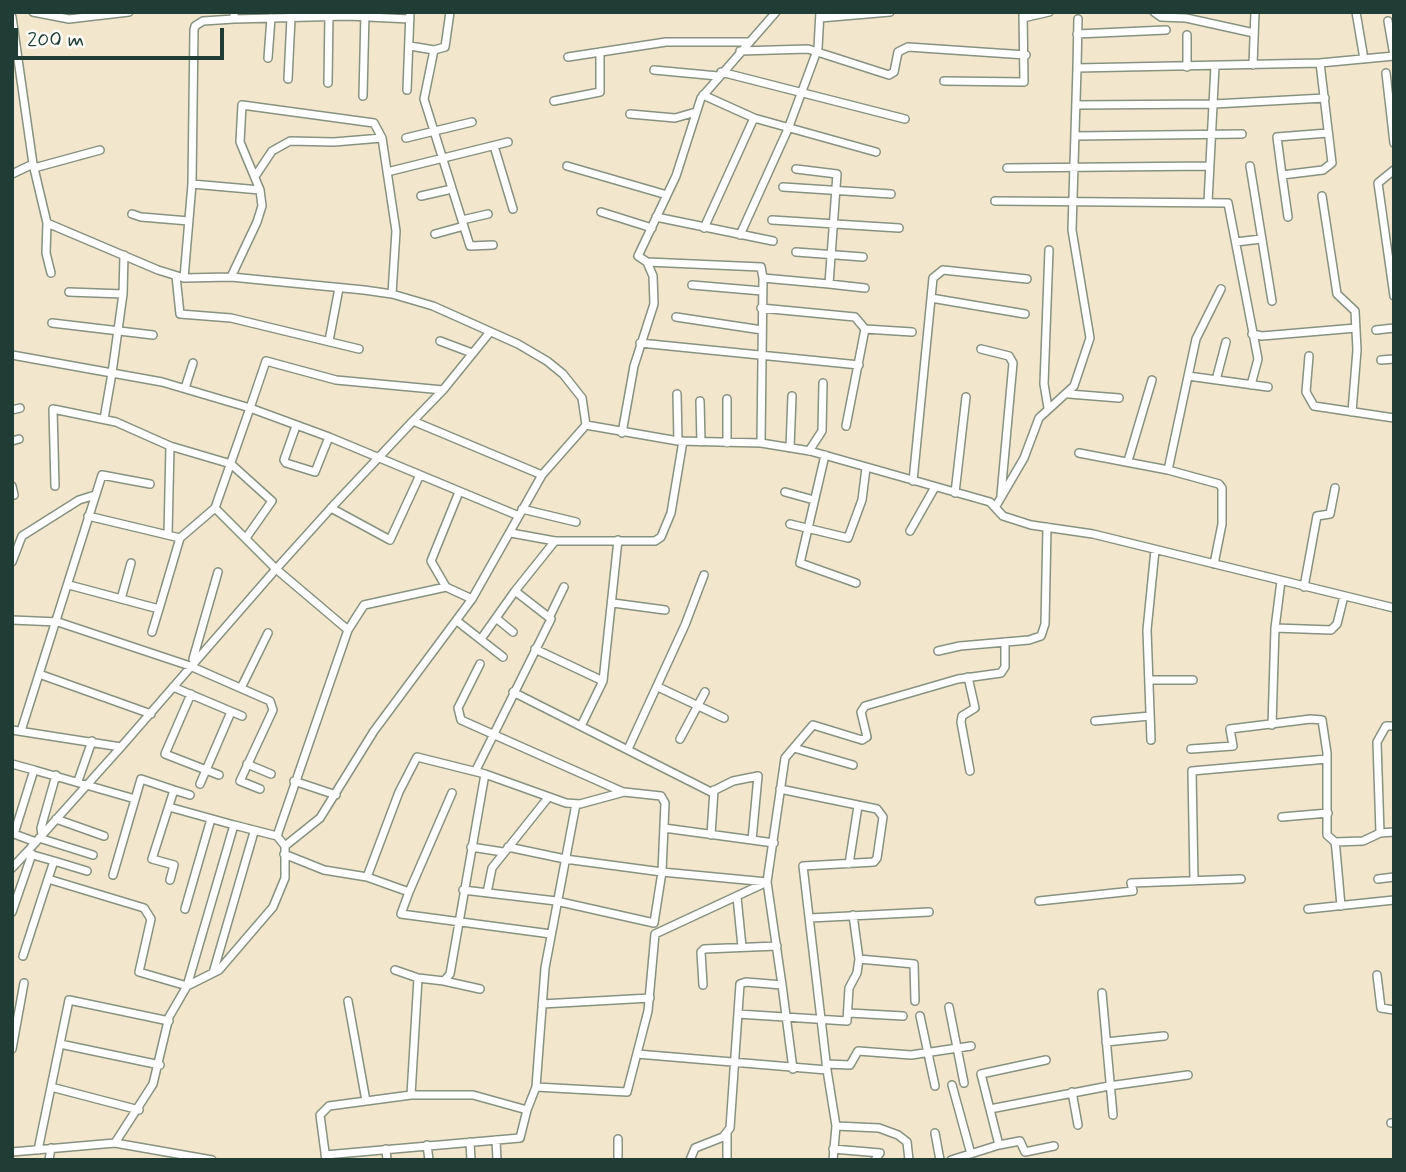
<!DOCTYPE html>
<style>
body{margin:0}
#map{position:relative;width:1406px;height:1172px;overflow:hidden;background:#f2e6cd;font-family:Mynerve,sans-serif}
canvas{display:block}
.frame{position:absolute;inset:0;border:14px solid #1f3d34;pointer-events:none}
.scale{position:absolute;left:14px;top:28px;width:210px;height:32px;box-sizing:border-box;border:4px solid #1f3d34;border-top:0;padding-left:9px;font-size:21px;line-height:24px;white-space:nowrap;color:#1f3d34;-webkit-text-stroke:5px #fdfcf7;paint-order:stroke}
</style>
<div id="map">
<canvas width="1406" height="1172"></canvas>
<div class="frame"></div>
<div class="scale">200 m</div>
</div>
<script>
const g = document.querySelector('canvas').getContext('2d');
g.lineJoin = 'round';
const shape = rows => new Path2D(rows.map(r => 'M' + r).join(''));
function trace(path, color, width, dash) { g.strokeStyle = color; g.lineWidth = width; g.lineCap = dash ? 'butt' : 'round'; g.setLineDash(dash || []); g.stroke(path); }
const street = shape([
 [33,12,69,19,129,12],
 [234,12,234,19,348,16,410,19],
 [1154,12,1161,17,1186,18,1254,33],
 [1356,12,1364,59],
 [12,17,33,164],
 [820,18,890,12],
 [1023,18,1049,12],
 [1077,34,1166,30],
 [410,46,434,50,445,47,450,12],
 [434,50,424,99,470,246,493,245],
 [740,51,808,49,889,75,894,72,898,52,908,47,1026,55],
 [568,57,666,42,748,42],
 [268,58,271,18],
 [1253,65,1255,12],
 [1187,67,1187,35],
 [1077,68,1078,19],
 [654,70,718,76],
 [721,72,905,119],
 [1386,73,1394,143],
 [288,79,291,18],
 [944,81,1024,82,1023,12],
 [328,83,329,14],
 [407,90,410,12],
 [703,95,754,118,876,152],
 [363,96,365,13],
 [554,101,600,92,600,52],
 [1076,105,1214,104,1325,98],
 [630,114,675,118,696,112],
 [1075,136,1242,134],
 [406,138,472,122],
 [494,146,513,209],
 [567,166,667,195],
 [1250,166,1272,301],
 [34,168,100,150],
 [1007,168,1209,166],
 [1394,170,1378,183,1394,296],
 [387,172,508,142],
 [12,174,33,164,47,223,158,270,184,278,231,277,364,290,392,294,433,306,518,344,547,361,563,374,582,398,586,425,678,441,761,443,810,451,990,502,1003,516,1031,525,1093,534,1394,608],
 [256,175,272,151,290,141,334,142,382,138],
 [1282,175,1277,137,1328,133],
 [192,184,260,190,262,206,257,222,231,277],
 [783,187,891,194],
 [260,190,240,142,242,105,374,123,382,138,396,231,392,294],
 [421,196,452,189],
 [1322,196,1337,294,1355,311,1357,350,1352,412],
 [995,201,1228,203,1258,359,1251,385],
 [1208,202,1215,66],
 [601,212,652,228],
 [132,214,141,217,189,221],
 [656,217,773,241],
 [1288,217,1282,175,1323,170,1332,163,1320,63],
 [462,220,488,214],
 [772,220,899,228],
 [47,223,46,253,51,273],
 [704,228,754,118],
 [435,234,464,226],
 [740,235,788,129,818,48,820,12],
 [1236,242,1261,239],
 [796,252,863,257],
 [647,262,761,267,763,278,829,284,837,174,796,169],
 [176,276,180,314,231,318,359,349],
 [184,278,192,184,194,30,195,26,203,21,234,19],
 [829,284,865,288],
 [692,285,762,291],
 [69,292,123,294],
 [931,298,1025,314],
 [761,308,855,317,865,329],
 [676,317,762,330],
 [52,323,153,335],
 [1376,330,1394,328],
 [1252,334,1262,336,1356,328],
 [329,341,339,288],
 [440,341,472,353],
 [640,343,859,365],
 [981,349,1009,356,1013,363,1001,495],
 [12,355,112,373,123,294,124,255],
 [1309,356,1306,392,1314,406,1394,418],
 [1381,360,1394,359],
 [1188,376,1268,387],
 [1216,380,1226,342],
 [185,388,193,363],
 [677,394,678,441],
 [1069,394,1119,398],
 [727,399,727,443],
 [700,401,701,442],
 [1048,408,1044,384,1049,250],
 [12,410,20,408],
 [104,419,112,373,162,382,250,408,266,361,336,380,443,390],
 [413,421,443,390,490,332],
 [296,426,284,460,286,463,315,472,329,437],
 [846,426,865,329,912,332],
 [622,433,634,366,654,304,653,276,647,262,638,256,676,176,701,98,776,12],
 [12,441,19,439],
 [761,443,763,278],
 [790,448,792,396],
 [809,451,822,431,823,383],
 [1079,453,1168,470],
 [825,455,800,563,856,583],
 [1128,461,1152,380],
 [419,477,390,540,331,508,413,421,542,475],
 [913,481,933,278,943,270,1027,279],
 [12,486,14,495],
 [55,486,53,409,116,422,170,446,231,464,272,501,246,538],
 [459,492,431,561,446,587,472,599],
 [785,492,814,500],
 [955,493,966,397],
 [996,506,1024,458,1039,418,1074,386,1090,338,1072,230,1077,68,1320,63,1394,56,1388,21],
 [215,508,250,408,329,437,519,516],
 [331,508,276,569,348,630,364,605,446,587],
 [522,509,576,522],
 [790,524,848,538,862,500,866,468],
 [910,531,935,487],
 [511,533,555,541,655,541,661,537,671,513,683,441],
 [168,535,170,446],
 [12,562,22,536,79,500,95,495],
 [1214,564,1222,524,1222,488,1219,484,1168,470,1196,339,1221,289],
 [69,585,159,609,180,538],
 [1304,587,1317,516,1330,514,1335,488],
 [515,591,555,541],
 [121,599,131,563],
 [613,603,665,610],
 [550,616,564,587],
 [496,618,513,632],
 [12,620,58,622,190,666,270,701,273,710,240,781,260,789],
 [457,621,503,657],
 [1275,628,1331,630,1337,624,1344,596],
 [152,632,159,609],
 [535,649,603,681],
 [938,651,960,646,1029,640,1041,636,1045,624,1047,527],
 [193,659,218,572],
 [480,664,458,708,461,720,623,792],
 [39,674,151,714],
 [968,677,975,708,962,716,961,722,970,771],
 [1149,680,1193,680],
 [173,687,242,716],
 [658,687,724,718],
 [241,688,268,633],
 [513,692,711,792,733,781,758,776,752,840],
 [191,694,165,754,219,775],
 [1095,721,1150,716],
 [582,724,603,681,618,540],
 [1272,725,1275,628,1281,581],
 [12,730,121,747,276,569,215,508,180,538,88,516],
 [21,731,102,475,150,484],
 [680,739,705,692],
 [1151,740,1147,630,1155,550],
 [794,748,853,765],
 [628,749,685,625,704,575],
 [1191,749,1233,746,1230,729,1311,719,1322,720,1327,753,1327,835,1335,842,1336,850,1341,906],
 [12,764,34,770],
 [247,764,271,774],
 [476,770,551,619,515,591,481,639],
 [485,774,566,803,580,804,624,792,661,796,665,803,662,872,767,882,655,934,648,1011,627,1092,536,1087],
 [78,781,92,741],
 [294,781,336,795],
 [200,784,231,712],
 [174,790,190,795],
 [169,807,234,825],
 [1282,817,1328,813],
 [56,819,104,836],
 [664,828,774,843],
 [1380,833,1377,742,1386,726,1394,726],
 [42,835,41,828,56,775],
 [711,835,714,790],
 [277,836,348,630],
 [39,838,93,855],
 [36,842,14,834,34,770,135,799],
 [1335,842,1363,841,1380,833,1394,832],
 [471,847,503,852],
 [26,853,121,747],
 [284,854,324,870,367,877,399,792,417,757,485,774,450,974,444,981,418,978,411,1095],
 [54,861,87,871],
 [849,864,858,806],
 [12,868,26,853,54,861,48,879,144,908,151,919,139,972,187,986,234,825,277,836,285,846],
 [113,875,141,779,174,790,152,859,174,865,170,880],
 [367,877,409,892,401,914,551,934],
 [1378,879,1394,877],
 [1194,880,1192,771,1327,759],
 [463,890,556,901,654,923,662,872,565,859,508,847],
 [409,892,452,793],
 [487,893,492,868,547,799],
 [737,897,742,947],
 [1039,901,1133,891,1131,883,1241,879],
 [185,909,211,819],
 [1308,909,1394,900],
 [12,912,32,854],
 [810,918,929,912],
 [23,956,48,879],
 [859,959,914,964,915,1001],
 [395,970,418,978],
 [213,973,254,832],
 [1377,975,1381,1008,1394,1010],
 [444,981,480,989],
 [703,985,701,952,704,949,777,946],
 [782,985,793,1069],
 [1102,993,1113,1115],
 [348,1001,366,1101],
 [542,1004,650,998],
 [949,1007,964,1083],
 [849,1013,903,1016],
 [738,1014,847,1021,849,988,857,973,859,959,853,915],
 [920,1016,935,1086],
 [1106,1042,1164,1036],
 [60,1044,160,1065],
 [12,1049,24,983],
 [637,1054,827,1070,803,866,874,862,877,858,883,817,877,809,780,789],
 [826,1064,850,1065,858,1051,911,1055,971,1046],
 [827,1070,836,1126,833,1160],
 [952,1085,971,1154],
 [51,1087,139,1110],
 [1072,1092,1078,1125],
 [990,1109,1109,1086,1188,1075],
 [527,1110,536,1087,545,968,576,804],
 [1391,1123,1394,1123],
 [836,1126,879,1128,898,1135,907,1142,909,1160],
 [935,1133,940,1160],
 [496,1140,497,1160],
 [470,1142,471,1160],
 [115,1143,153,1084,169,1017,187,986,219,970,273,907,285,878,285,846,320,818,374,731,472,599,542,475,586,425],
 [427,1145,429,1160],
 [999,1145,1020,1141,1025,1152,1054,1146],
 [386,1149,387,1160],
 [833,1149,880,1153,875,1160],
 [38,1150,69,1000,169,1021],
 [12,1152,115,1143,212,1160],
 [325,1155,520,1138,527,1110,473,1095,411,1095,329,1106,320,1115,326,1160],
 [49,1160,51,1148],
 [618,1160,618,1139],
 [690,1160,695,1148,723,1137,730,1128,740,984,746,982,782,985,767,882,785,758,813,725,862,740,867,737,861,712,865,706,958,679,1001,673,1005,667,1005,642],
 [727,1160,727,1134],
 [951,1160,999,1145,981,1074,1046,1060]
]);
trace(street, '#889280', 10);
trace(street, '#fff', 7);
</script>
